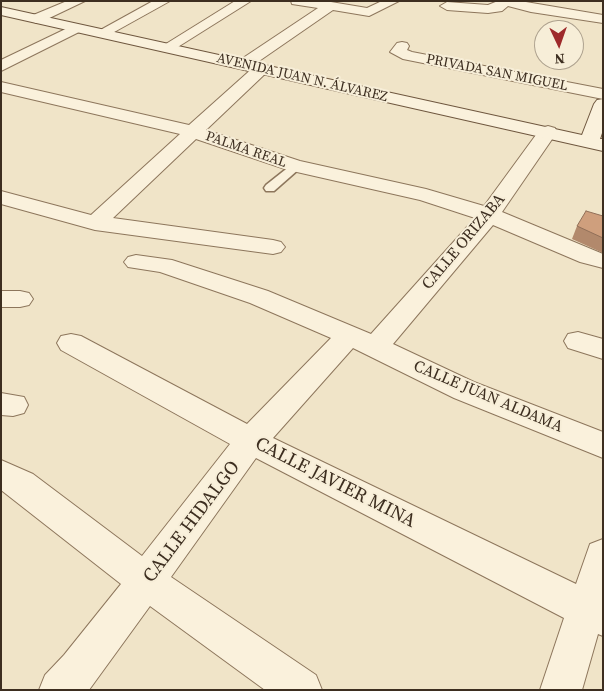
<!DOCTYPE html>
<meta charset="utf-8">
<style>
body{margin:0}
#map{position:relative;width:604px;height:691px;overflow:hidden;background:#f0e4c8;font-family:"Source Serif 4",serif}
canvas{display:block}
.frame{position:absolute;inset:0;border:2px solid #3d2e20;pointer-events:none}
.north{position:absolute;left:534px;top:20px;width:50px;height:50px;box-sizing:border-box;background:#f7eed8;border:1px solid #ada18e;border-radius:50%;rotate:177deg;font-size:14px;font-weight:700;line-height:20px;text-align:center;color:#3d2e20}
.north::after{content:'';display:block;margin:auto;width:18px;height:22px;background:#9e2a2b;clip-path:polygon(50% 0,100% 100%,50% 72%,0 100%)}
</style>
<div id="map">
<canvas width="604" height="691"></canvas>
<div class="frame"></div>
<div class="north">N</div>
</div>
<script>
const g = document.querySelector('canvas').getContext('2d');
g.lineJoin = 'round';
const shape = rows => new Path2D(rows.map(r => 'M' + r).join(''));
function trace(path, color, width, dash) { g.strokeStyle = color; g.lineWidth = width; g.lineCap = dash ? 'butt' : 'round'; g.setLineDash(dash || []); g.stroke(path); }
function fillPath(path, color) { g.fillStyle = color; g.fill(path, 'evenodd'); }
function drawText(font, color, halo, rows, align = 'center') {
  g.font = font + ' "Source Serif 4",serif'; g.lineWidth = 4; g.setLineDash([]); g.textBaseline = 'middle'; g.strokeStyle = halo; g.fillStyle = color; for (const [text, x, y, turn = 0] of rows) {
    g.save(); g.translate(x, y); g.rotate((+turn || 0) * Math.PI / 180); g.textAlign = isNaN(turn) ? turn : align; if (halo) g.strokeText(text, 0, 0); g.fillText(text, 0, 0); g.restore();
  }
}
const service = shape([
 [295,162,301,166,299,169,274,191,266,191,264,188,266,185,295,162]
]);
const minor = shape([
 [67,1,85,1,41,22,36,23,29,19,31,16,67,1],
 [153,1,170,1,107,36,102,37,95,33,153,1],
 [235,1,251,1,173,50,163,50,161,47,235,1],
 [291,1,325,1,367,8,382,1,399,1,369,16,333,10,249,68,237,68,235,65,237,62,318,8,292,4,291,1],
 [498,1,520,1,603,15,603,23,531,12,508,6,502,11,488,13,447,10,440,6,447,2,488,5,498,1],
 [76,24,83,28,81,31,1,71,1,60,76,24],
 [402,42,407,43,409,46,407,50,412,52,603,89,603,99,403,59,390,52,397,43,402,42],
 [261,64,267,66,269,69,267,72,206,130,300,161,426,189,484,206,541,128,548,126,555,128,557,132,502,212,603,254,603,268,580,262,493,225,393,344,474,382,603,432,603,458,454,398,353,348,273,438,576,584,590,544,603,539,603,636,598,634,582,690,540,690,564,618,256,458,171,577,316,675,322,690,265,690,150,606,89,690,39,690,45,675,64,655,121,584,1,490,1,460,33,474,142,556,230,444,61,350,57,343,61,336,71,334,81,336,247,424,331,338,250,303,160,272,128,267,124,262,128,257,136,255,172,260,268,291,371,334,475,218,420,200,288,170,196,139,113,218,273,240,281,242,285,247,281,252,273,254,95,230,1,204,1,191,91,215,180,134,1,92,1,82,189,125,255,66,261,64],
 [1,291,20,291,29,293,33,299,29,305,20,307,1,307,1,291],
 [578,332,603,339,603,359,568,348,564,341,568,334,578,332],
 [1,393,24,397,28,405,24,413,13,416,1,415,1,393]
]);
const secondary = shape([
 [1,7,582,135,594,104,597,100,603,99,603,130,600,139,603,139,603,151,1,15,1,7]
]);
trace(service, '#8d765c', 3);
trace(minor, '#8d765c', 2);
trace(secondary, '#6f573f', 2);
fillPath(service, '#faf1dc');
fillPath(minor, '#faf1dc');
fillPath(secondary, '#faf1dc');
fillPath(shape([
 [603,216,603,253,572,239,577,226]
]), '#b2896c');
const building = shape([
 [586,211,603,216,603,238,577,226,586,211]
]);
fillPath(building, '#cf9f7d');
trace(building, '#916f58', 1);
drawText('14px', '#3d2e20', '#f7eed8', [
 ["PRIVADA SAN MIGUEL",497,73,11],
 ["AVENIDA JUAN N. ÁLVAREZ",302,78,13],
 ["PALMA REAL",246,150,19]
]);
drawText('16px', '#3d2e20', '#f7eed8', [
 ["CALLE ORIZABA",464,242,-50],
 ["CALLE JUAN ALDAMA",488,397,23]
]);
drawText('19px', '#3d2e20', '#f7eed8', [
 ["CALLE JAVIER MINA",335,483,27],
 ["CALLE HIDALGO",192,522,-53]
]);
</script>
